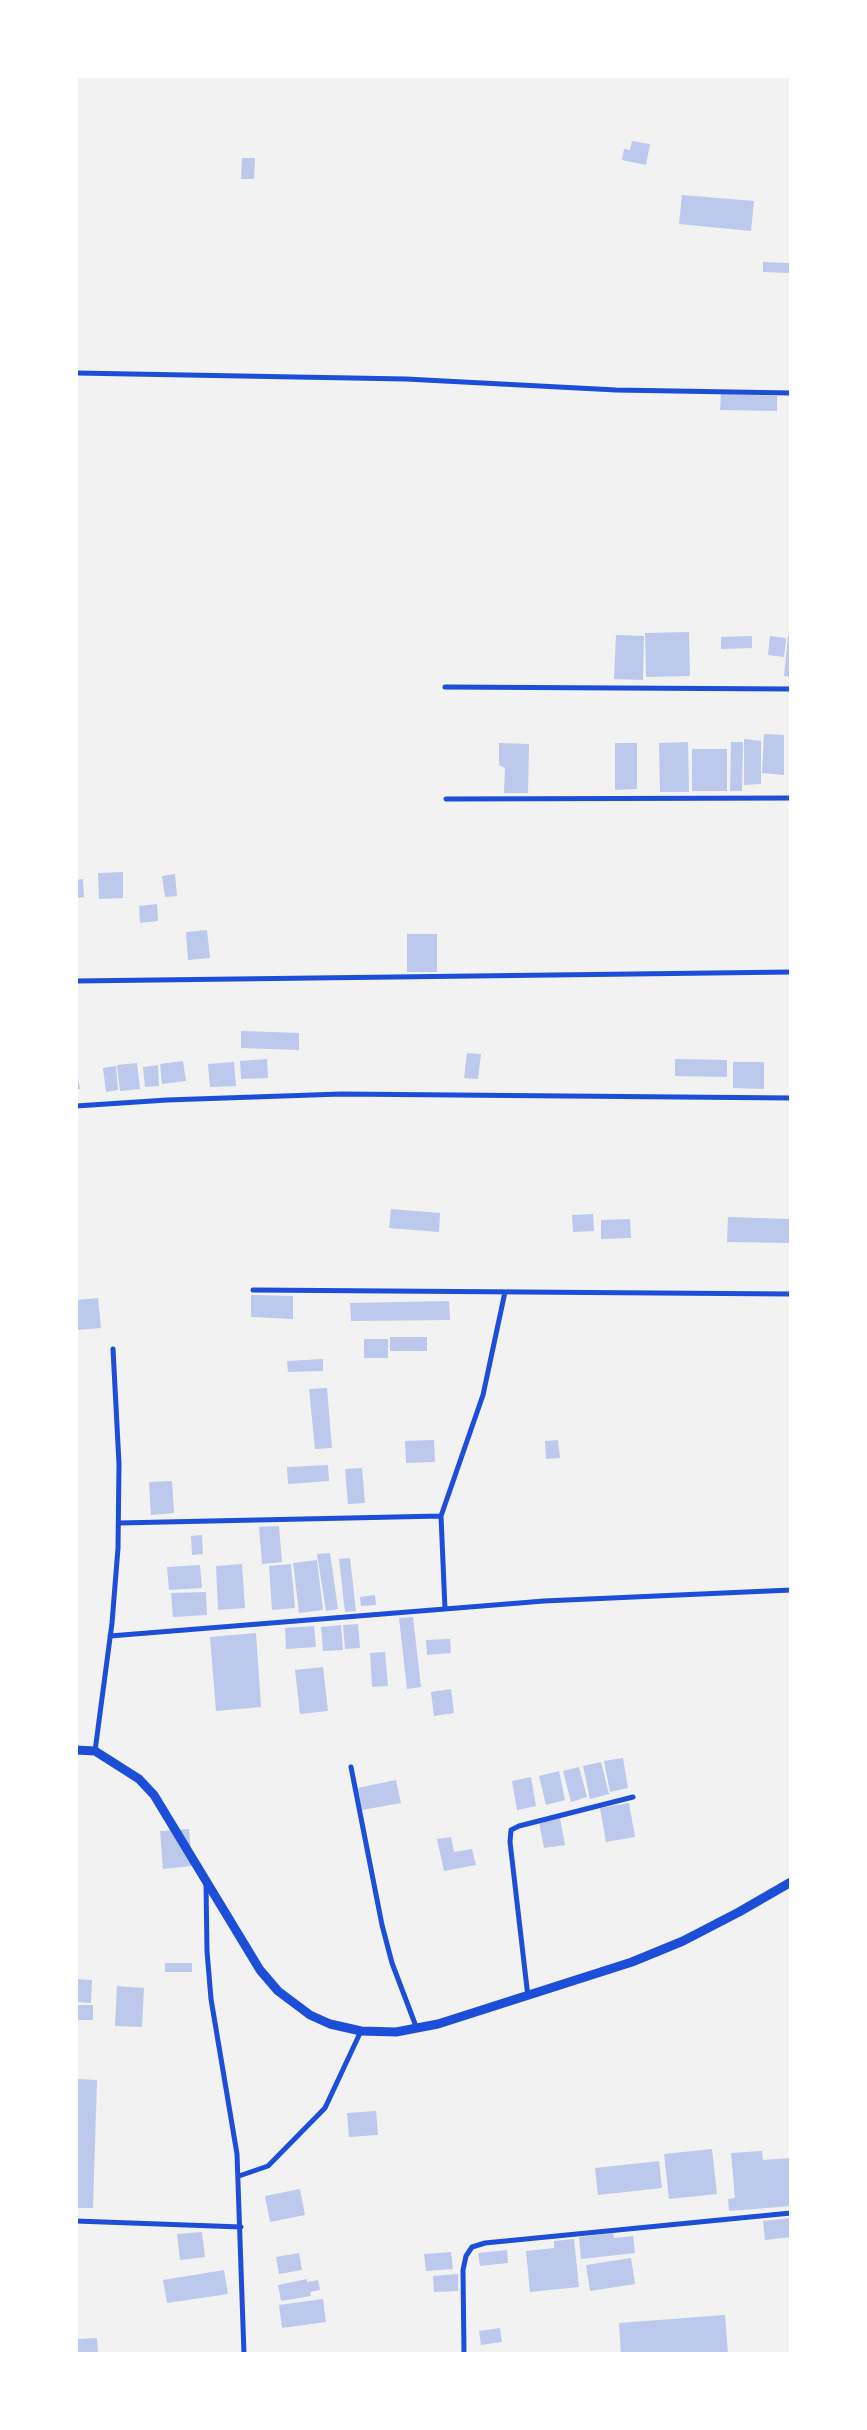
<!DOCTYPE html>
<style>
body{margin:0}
#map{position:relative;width:867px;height:2430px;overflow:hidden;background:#f2f2f2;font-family:"Zilla Slab",serif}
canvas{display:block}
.frame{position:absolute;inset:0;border:78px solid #fff;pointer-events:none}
</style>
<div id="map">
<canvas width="867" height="2430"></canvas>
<div class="frame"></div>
</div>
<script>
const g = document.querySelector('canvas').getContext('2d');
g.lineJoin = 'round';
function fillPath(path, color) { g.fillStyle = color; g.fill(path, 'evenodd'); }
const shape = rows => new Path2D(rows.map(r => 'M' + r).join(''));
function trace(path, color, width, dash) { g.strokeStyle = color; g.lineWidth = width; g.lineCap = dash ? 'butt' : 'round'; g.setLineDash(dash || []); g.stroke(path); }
fillPath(shape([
 [632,141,650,144,646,165,622,160,624,149,630,150],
 [242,158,255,158,254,179,241,179],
 [682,195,754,201,751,231,679,224],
 [763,262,791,263,791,273,763,272],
 [721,394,777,396,777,411,720,410],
 [689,632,690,676,646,677,645,633],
 [616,635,644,636,643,680,614,679],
 [752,636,752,648,721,649,721,637],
 [770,636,786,638,784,657,768,655],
 [788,636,791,637,791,677,784,676],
 [764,734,784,735,784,775,762,773],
 [744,739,761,741,761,784,744,785],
 [688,742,689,792,660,792,659,743],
 [731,742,743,742,742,791,730,791],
 [499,743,529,744,528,793,504,793,505,768,499,765],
 [615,743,637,743,637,789,615,790],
 [692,749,727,749,727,791,692,791],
 [123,872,123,898,99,899,98,873],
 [175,874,177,896,165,897,162,876],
 [83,879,84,897,76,898,76,880],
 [157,904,158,921,140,923,139,906],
 [207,930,210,958,188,960,186,932],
 [407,934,437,934,437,972,407,972],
 [241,1031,299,1033,299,1050,241,1048],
 [467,1053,481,1054,478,1079,464,1078],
 [267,1059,268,1078,241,1079,240,1061],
 [675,1059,727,1060,727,1077,675,1076],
 [183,1061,186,1081,162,1084,160,1064],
 [234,1062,236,1086,210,1087,208,1064],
 [733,1062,764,1062,764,1089,733,1088],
 [137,1063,140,1089,120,1091,117,1065],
 [158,1065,159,1086,145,1087,143,1067],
 [116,1066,118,1090,106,1092,103,1068],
 [76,1068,80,1089,76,1089],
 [391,1209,440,1213,439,1232,389,1228],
 [593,1214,594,1231,573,1232,572,1215],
 [728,1217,791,1219,791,1243,727,1242],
 [630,1219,631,1238,601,1239,601,1220],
 [251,1295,293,1296,293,1319,251,1317],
 [98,1298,101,1328,77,1330,76,1300],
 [449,1301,450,1320,351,1321,350,1303],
 [390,1337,427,1337,427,1351,390,1351],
 [364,1339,388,1339,388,1358,364,1358],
 [323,1359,323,1371,288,1372,287,1361],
 [327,1388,332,1448,315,1449,309,1389],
 [434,1440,435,1462,406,1463,405,1441],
 [558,1440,560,1458,546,1459,545,1441],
 [328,1465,329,1481,288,1484,287,1467],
 [362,1468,365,1503,348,1504,345,1469],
 [172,1481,174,1513,151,1515,149,1482],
 [279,1526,282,1562,262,1564,259,1527],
 [202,1535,203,1554,192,1555,191,1536],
 [330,1553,338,1609,326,1611,317,1554],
 [350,1558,356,1611,345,1612,339,1559],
 [317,1560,323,1610,299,1613,293,1563],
 [242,1564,245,1608,218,1610,216,1566],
 [291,1564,295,1608,272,1610,269,1566],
 [200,1565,202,1588,169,1590,167,1567],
 [206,1592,207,1615,173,1617,171,1593],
 [375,1595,376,1605,361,1606,360,1597],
 [413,1617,421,1687,407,1689,399,1618],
 [358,1624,360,1648,345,1649,343,1625],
 [341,1625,343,1650,323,1651,321,1627],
 [314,1626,316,1647,286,1649,285,1628],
 [256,1633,261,1707,216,1711,210,1637],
 [450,1639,451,1653,427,1655,426,1640],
 [385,1652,388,1686,372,1687,370,1653],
 [323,1667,328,1711,300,1714,295,1670],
 [451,1689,454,1713,434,1716,431,1692],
 [623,1758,628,1788,610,1792,604,1761],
 [601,1762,609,1794,590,1799,583,1766],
 [579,1767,587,1797,571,1802,563,1771],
 [559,1771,565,1800,546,1805,539,1776],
 [531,1777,536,1806,517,1810,512,1781],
 [396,1780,401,1803,362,1810,358,1788],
 [629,1803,635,1837,606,1842,600,1808],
 [560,1818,565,1845,544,1848,539,1822],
 [189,1829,192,1866,163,1869,160,1831],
 [451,1837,454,1852,472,1849,476,1865,444,1871,437,1839],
 [165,1963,192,1963,192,1972,165,1972],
 [76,1979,92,1980,91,2003,76,2002],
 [117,1986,144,1988,142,2027,115,2026],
 [76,2005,93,2005,93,2020,76,2020],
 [76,2079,97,2080,93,2208,76,2208],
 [376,2111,378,2135,349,2137,347,2113],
 [712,2149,717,2194,669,2199,664,2154],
 [762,2151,763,2160,791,2158,791,2206,729,2211,728,2199,735,2198,731,2153],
 [659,2161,662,2188,598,2195,595,2168],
 [300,2189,305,2215,270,2222,265,2196],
 [791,2218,791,2237,765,2240,763,2221],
 [202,2232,205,2257,180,2260,177,2234],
 [613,2233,614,2238,633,2236,635,2253,581,2259,579,2237],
 [574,2239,579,2287,530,2292,526,2251,554,2248,554,2241],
 [507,2250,508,2263,480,2266,478,2253],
 [451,2252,453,2269,426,2271,424,2254],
 [299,2253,302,2270,279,2274,276,2257],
 [631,2258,635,2284,590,2291,586,2265],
 [224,2270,228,2294,167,2303,163,2280],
 [458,2274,458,2291,434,2292,433,2276],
 [307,2279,307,2282,318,2280,320,2290,310,2292,311,2296,281,2301,278,2285],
 [323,2299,326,2322,282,2328,279,2305],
 [725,2315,728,2354,621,2354,619,2323],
 [500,2328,502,2342,481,2345,479,2331],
 [97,2338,98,2354,76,2354,76,2339]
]), '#bdc9ec');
trace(shape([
 [76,373,406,379,616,390,791,393],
 [445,687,791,689],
 [446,799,791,798],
 [76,981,791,972],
 [76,1106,167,1100,341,1094,791,1098],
 [253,1290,791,1294],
 [441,1516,483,1395,505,1292],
 [119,1523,441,1516,445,1609],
 [110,1636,544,1601,791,1590],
 [95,1751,112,1623,118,1548,119,1464,113,1349],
 [351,1767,382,1925,392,1963,417,2029],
 [206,1884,207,1951,211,1999,237,2154,244,2354],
 [528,1997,510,1842,511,1830,519,1826,633,1797],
 [239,2176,268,2166,325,2108,361,2031],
 [76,2221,241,2227],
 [464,2354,463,2270,466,2256,472,2247,485,2243,791,2213]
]), '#1d4ed8', 5);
trace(shape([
 [76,1750,95,1751,139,1779,154,1795,260,1970,278,1991,310,2015,330,2024,361,2031,396,2032,438,2024,632,1962,683,1941,739,1912,791,1882]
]), '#1d4ed8', 9);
</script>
